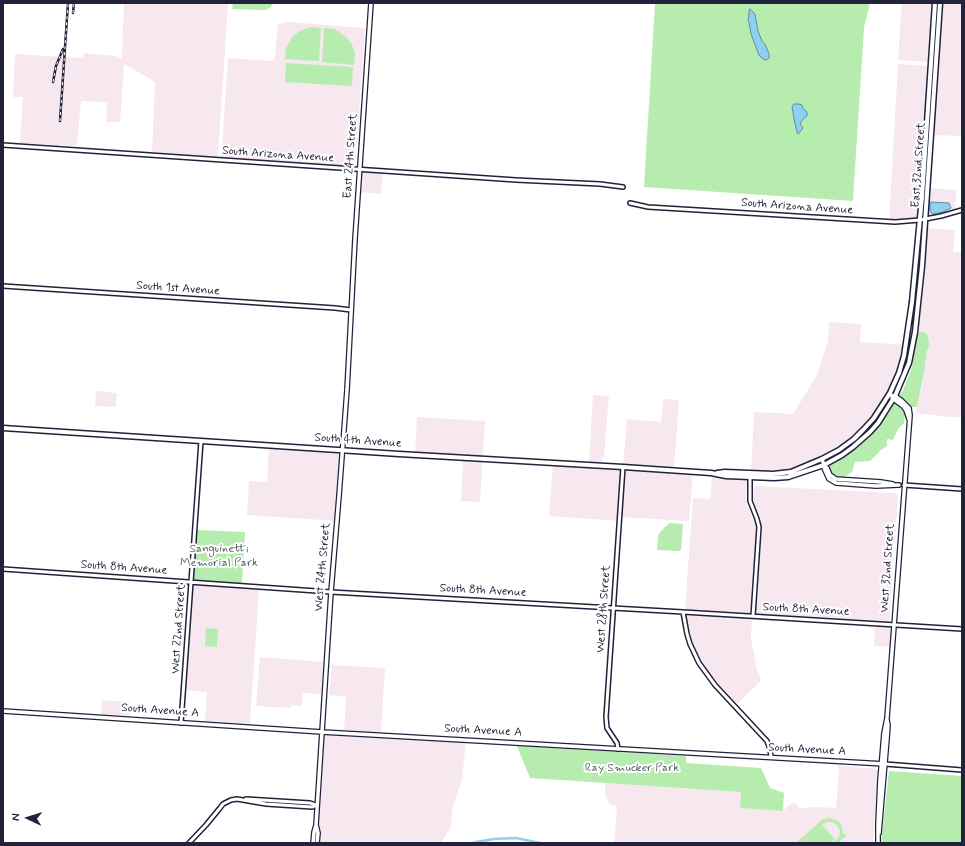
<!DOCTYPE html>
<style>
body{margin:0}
#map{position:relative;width:965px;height:846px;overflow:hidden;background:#fff;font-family:Mynerve,sans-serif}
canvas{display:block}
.frame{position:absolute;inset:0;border:4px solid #22223b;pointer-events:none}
.north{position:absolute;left:8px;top:798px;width:40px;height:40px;-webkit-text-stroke:3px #fff;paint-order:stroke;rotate:274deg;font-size:11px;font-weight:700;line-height:16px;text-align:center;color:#22223b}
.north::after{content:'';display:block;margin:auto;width:14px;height:18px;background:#22223b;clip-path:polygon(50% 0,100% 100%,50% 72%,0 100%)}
</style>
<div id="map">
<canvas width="965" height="846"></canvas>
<div class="frame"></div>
<div class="north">N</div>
</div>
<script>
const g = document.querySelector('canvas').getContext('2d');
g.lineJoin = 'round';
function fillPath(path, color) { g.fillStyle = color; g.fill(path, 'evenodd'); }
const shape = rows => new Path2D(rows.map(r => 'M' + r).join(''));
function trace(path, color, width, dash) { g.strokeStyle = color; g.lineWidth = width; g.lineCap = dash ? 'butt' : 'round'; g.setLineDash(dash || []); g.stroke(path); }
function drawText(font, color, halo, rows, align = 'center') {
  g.font = font + ' Mynerve,sans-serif'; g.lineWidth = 4; g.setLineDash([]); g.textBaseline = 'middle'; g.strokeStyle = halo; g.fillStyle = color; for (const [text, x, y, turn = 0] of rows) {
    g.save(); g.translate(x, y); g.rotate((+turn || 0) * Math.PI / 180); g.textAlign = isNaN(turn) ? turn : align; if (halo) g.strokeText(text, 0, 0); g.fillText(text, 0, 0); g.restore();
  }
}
fillPath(shape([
 [124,3,228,3,218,157,152,152,155,82,124,64,120,122,106,122,107,102,81,101,77,146,20,143,23,97,13,97,15,54,83,58,84,53,115,56,122,58],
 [902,3,962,3,962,136,931,135,928,188,956,190,955,212,920,220,889,222,898,64,928,66,929,62,898,60],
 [287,22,365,28,355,169,221,160,228,58,270,61,274,59,275,56,278,24],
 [360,169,383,171,381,194,358,192],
 [925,228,955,230,953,252,962,253,962,417,949,417,916,413,918,400,921,391,924,373,927,349,919,333,915,332],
 [829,322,861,324,860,342,906,345,904,356,889,395,863,430,839,450,791,472,751,473,754,412,793,414,817,375,828,341],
 [96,391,117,393,116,407,95,406],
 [593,395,609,396,604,456,603,458,602,462,589,462],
 [663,399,679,400,674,467,648,465,647,464,646,468,693,472,689,521,620,517,620,521,549,516,553,464,623,467,627,419,661,422],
 [417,417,485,421,480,502,461,501,463,458,415,455],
 [269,446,343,450,337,521,247,515,249,481,267,482],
 [712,477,747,480,746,501,756,526,750,613,685,610,693,498,710,499],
 [754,486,893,493,898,495,889,622,756,614,762,530,761,519,755,506,753,497],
 [193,585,259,589,250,724,205,721,207,692,186,690],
 [688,614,750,618,752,620,751,638,753,649,757,670,761,679,760,682,738,703,736,703,721,686,706,668,700,659,694,648,690,637,686,621,686,616],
 [875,623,894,625,892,647,874,646],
 [260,657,323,662,321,694,303,693,302,706,291,705,291,708,256,706],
 [332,665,385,668,381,733,344,730,346,697,329,695],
 [102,700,130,702,129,716,101,714],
 [322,732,466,740,462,780,455,800,452,810,451,826,447,833,441,843,317,843],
 [838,765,853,767,876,769,878,771,873,843,614,843,617,806,610,805,605,793,605,783,742,792,741,808,783,811,793,802,798,805,799,808,817,807,836,808,839,769,838,769]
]), '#f7e7ef');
fillPath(shape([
 [233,3,273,3,271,7,266,10,232,9],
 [655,3,870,3,864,27,853,201,644,187],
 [311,27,321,28,319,61,317,61,285,59,286,48,293,36,300,31],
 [324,28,334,29,346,37,351,43,354,50,355,55,354,65,322,62],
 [286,63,353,67,352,86,285,82],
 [921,332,925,332,928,336,929,344,928,349,927,350,924,373,917,407,912,407,905,414,904,423,898,429,893,440,887,439,887,446,881,450,870,461,855,462,852,472,844,477,837,477,834,476,831,473,829,467,831,464,851,451,872,432,891,407,903,390,906,383,913,364,913,356,916,337,917,334],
 [670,523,683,524,681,550,679,551,657,550,658,536,660,532,666,526],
 [197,530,245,532,242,583,194,580],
 [206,628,218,629,217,647,205,646],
 [517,746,686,756,686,763,761,768,770,788,784,793,783,811,740,808,741,792,530,778],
 [889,771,962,776,962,843,881,843],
 [823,819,830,818,838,821,842,826,843,834,845,833,846,836,838,843,833,843,839,837,840,830,835,823,830,822,827,822,822,825,801,843,796,843],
 [822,825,835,839,831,843,802,843]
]), '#b6ecae');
const water = shape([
 [750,9,755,14,758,31,762,41,765,44,769,54,769,58,767,60,763,59,759,55,752,37,752,36,751,34,749,22,748,21,749,14,749,11,750,9],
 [794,104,799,104,802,105,803,108,807,112,807,116,803,119,800,124,803,128,798,134,797,132,794,119,792,106,794,104],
 [930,202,949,203,951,208,943,212,932,214,930,211,930,202]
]);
fillPath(water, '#8ed1ef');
trace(water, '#638ba7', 1);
trace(shape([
 [473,843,476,842,494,839,516,838,540,843]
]), '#8ed1ef', 2.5);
const tertiary = shape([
 [3,145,516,180,600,184,623,187],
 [630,203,648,207,895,222,920,220,941,216,962,210],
 [3,286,335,308,351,310],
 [750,477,750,501,757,519,759,527,753,616],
 [904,485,962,489],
 [3,569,331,592,683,612,962,629],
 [683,612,687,634,690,644,699,663,715,685,767,741,770,749,771,757],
 [181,723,201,441],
 [618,749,617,743,607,728,606,717,623,467],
 [885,764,962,770],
 [246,799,310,803,316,805],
 [189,843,206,825,220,808,223,804,231,800,237,799,266,804,312,807,317,805]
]);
const secondary = shape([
 [892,398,903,406,906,410,909,419],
 [822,459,824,465,824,468,829,479,836,483,876,486,899,485],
 [824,465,827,468,830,475,836,479,881,482,893,484],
 [3,711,322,732,885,764],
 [316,825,318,833,317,843],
 [879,833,887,739,888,725,887,720],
 [313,843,314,832,316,825,331,592,339,496,347,390,355,239,371,3],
 [878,843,878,824,880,780,884,733,887,718,910,415,909,408,902,401,895,396,889,395]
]);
const primary = shape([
 [3,428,399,454,623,467,711,473,726,476,774,478,788,477,824,465,842,455,853,447,870,432,878,423,895,396,909,363,915,332,922,266,940,3],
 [717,473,725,472,773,474,791,472,822,459,839,450,854,439,863,430,874,418,890,393,899,373,904,356,912,302,922,197,935,3]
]);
trace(tertiary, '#22223b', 6);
trace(secondary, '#22223b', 6);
trace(primary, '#22223b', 7);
trace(tertiary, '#fff', 3);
trace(secondary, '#fff', 3.5);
trace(primary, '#fff', 4);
const rail = shape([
 [73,13,74,3],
 [53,82,56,66,63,49],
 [60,121,68,3]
]);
trace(rail, '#22223b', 2.5);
trace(rail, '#fff', 1, [3]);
drawText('12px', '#22223b', '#fff', [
 ["South Arizona Avenue",278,155,4],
 ["East 24th Street",351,156,-86],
 ["East 32nd Street",919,165,-86],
 ["South Arizona Avenue",797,207,4],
 ["South 1st Avenue",178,289,4],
 ["South 4th Avenue",358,441,4],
 ["West 24th Street",323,567,-85],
 ["South 8th Avenue",124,568,4],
 ["West 32nd Street",888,568,-86],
 ["South 8th Avenue",483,591,3],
 ["West 28th Street",604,609,-86],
 ["South 8th Avenue",806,610,3],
 ["West 22nd Street",179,629,-86],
 ["South Avenue A",160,711,4],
 ["South Avenue A",483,731,3],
 ["South Avenue A",807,750,3]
]);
drawText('12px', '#4e5f5e', '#fff', [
 ["Sanguinetti",219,549],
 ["Memorial Park",219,563],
 ["Ray Smucker Park",632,768]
]);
</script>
